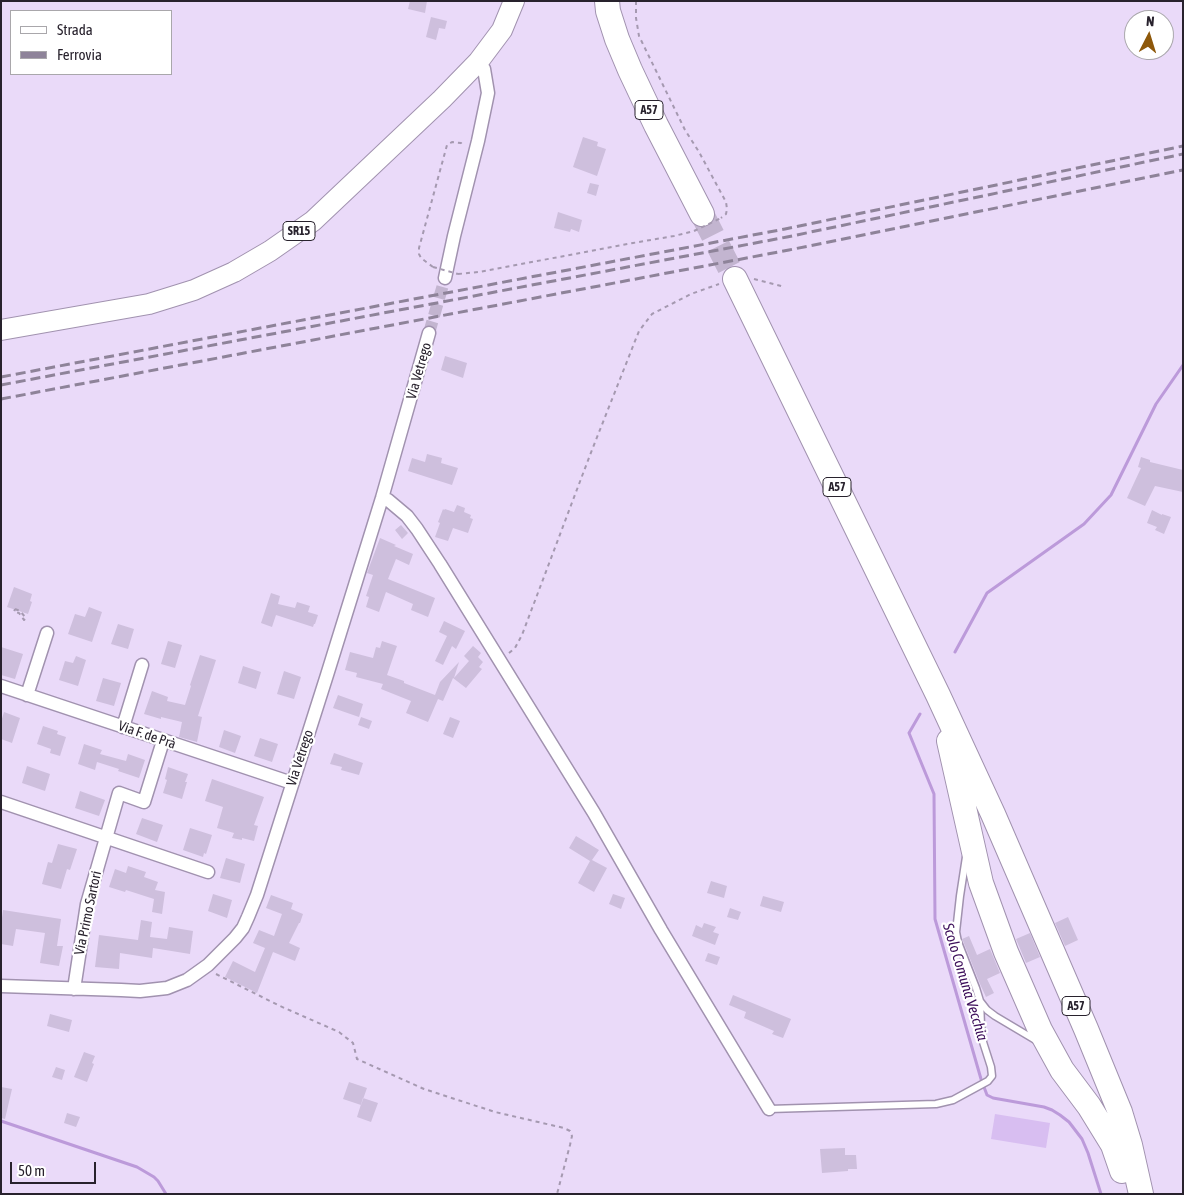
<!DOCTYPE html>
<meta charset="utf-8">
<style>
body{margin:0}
#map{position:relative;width:1184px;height:1195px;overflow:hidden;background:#eadaf9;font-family:"Asap Condensed",sans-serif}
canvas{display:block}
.frame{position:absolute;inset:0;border:2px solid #28222d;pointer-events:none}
.legend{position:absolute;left:10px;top:10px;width:162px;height:65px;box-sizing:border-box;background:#fff;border:1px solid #a9a7ab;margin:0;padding:6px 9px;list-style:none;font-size:15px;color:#28222d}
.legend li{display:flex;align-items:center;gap:10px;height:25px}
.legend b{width:25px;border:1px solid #a9a7ab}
.north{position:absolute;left:1124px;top:10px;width:50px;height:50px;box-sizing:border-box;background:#fff;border:1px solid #a9a7ab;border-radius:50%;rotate:5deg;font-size:14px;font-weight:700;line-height:20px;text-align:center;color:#28222d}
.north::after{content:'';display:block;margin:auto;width:18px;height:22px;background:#8e580a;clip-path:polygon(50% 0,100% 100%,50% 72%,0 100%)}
.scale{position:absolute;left:10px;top:1162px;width:86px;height:22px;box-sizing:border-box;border:2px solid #28222d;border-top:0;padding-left:6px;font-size:15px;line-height:18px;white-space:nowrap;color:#28222d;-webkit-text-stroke:4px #fff;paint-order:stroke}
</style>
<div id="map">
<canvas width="1184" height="1195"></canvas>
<div class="frame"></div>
<ul class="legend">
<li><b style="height:6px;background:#fff"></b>Strada</li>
<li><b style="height:6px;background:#8e8399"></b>Ferrovia</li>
</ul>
<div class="north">N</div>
<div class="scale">50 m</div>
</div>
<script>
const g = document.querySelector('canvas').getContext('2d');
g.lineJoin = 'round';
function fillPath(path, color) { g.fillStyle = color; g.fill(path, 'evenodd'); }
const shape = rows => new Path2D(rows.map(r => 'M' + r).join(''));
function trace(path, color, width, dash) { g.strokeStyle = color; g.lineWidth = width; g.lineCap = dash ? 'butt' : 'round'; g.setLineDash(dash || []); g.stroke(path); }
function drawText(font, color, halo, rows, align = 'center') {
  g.font = font + ' "Asap Condensed",sans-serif'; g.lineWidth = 4.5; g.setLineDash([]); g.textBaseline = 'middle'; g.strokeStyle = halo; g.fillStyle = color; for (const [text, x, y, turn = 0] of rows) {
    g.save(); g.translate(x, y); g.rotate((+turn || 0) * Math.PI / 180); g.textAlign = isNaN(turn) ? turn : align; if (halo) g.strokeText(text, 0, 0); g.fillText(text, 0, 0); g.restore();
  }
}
fillPath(shape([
 [995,1114,1050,1123,1046,1148,991,1139]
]), '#d8bef1');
trace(shape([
 [955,652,987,593,1084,524,1111,495,1156,404,1183,365],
 [920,714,909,733,934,794,935,919,981,1079,987,1095,993,1098,1044,1107,1052,1110,1060,1115,1069,1122,1082,1139,1088,1153,1101,1194],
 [1,1121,137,1167,154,1177,158,1181,166,1194]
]), '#bc9ada', 3);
fillPath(shape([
 [410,1,427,1,425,13,408,9],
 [431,17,447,21,445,29,439,28,436,40,426,37],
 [583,137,598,142,597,146,606,149,597,176,573,167],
 [590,183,599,185,596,196,587,193],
 [558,212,582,220,579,232,571,229,570,232,554,228],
 [445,356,467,363,463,378,441,370],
 [427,454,442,458,441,463,458,468,452,485,408,471,412,458,425,462],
 [1141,457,1150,460,1150,462,1183,470,1183,492,1155,486,1145,506,1127,498,1141,468,1138,467],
 [457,505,465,508,464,512,471,515,470,518,473,519,468,533,453,528,448,541,435,537,440,523,438,522,443,509,444,510,445,509,454,512],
 [1152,510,1162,515,1162,514,1171,517,1164,534,1155,530,1157,527,1147,523],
 [401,525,408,533,402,539,395,530],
 [380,538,396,545,394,546,413,554,409,565,396,559,388,579,435,598,428,617,411,610,413,604,386,592,379,612,366,607,369,597,366,596,373,575,367,573],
 [14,587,32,594,30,601,32,602,28,614,7,607],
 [271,593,280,596,278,604,295,608,297,602,310,606,308,612,318,615,315,624,314,624,313,627,276,615,272,627,261,623],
 [89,607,102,612,92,642,68,634,75,614,85,617],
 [444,621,465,631,456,649,452,646,443,665,435,661,447,636,439,632],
 [118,624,134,629,128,649,111,644],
 [168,641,182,645,175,668,161,664],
 [382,641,397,646,387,675,404,681,404,683,435,695,440,682,459,662,454,678,469,661,464,656,473,646,481,653,478,657,483,662,479,667,482,669,466,688,453,678,443,701,438,699,428,722,406,713,411,701,381,689,383,684,356,677,357,673,345,670,350,652,373,658,376,647,380,648],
 [1,647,23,654,15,679,1,675],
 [200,655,216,660,198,716,202,717,197,742,179,737,182,722,161,717,161,719,144,714,152,691,168,697,167,701,185,705,191,686,190,685],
 [76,656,86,660,78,686,59,680,65,661,73,663],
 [243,666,261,672,256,689,238,683],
 [284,671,301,677,294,699,277,694],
 [103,678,121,683,114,706,96,701],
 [338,695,363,704,359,717,333,708],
 [4,712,20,718,12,743,1,739,1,722],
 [361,717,372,721,369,729,358,725],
 [450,717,460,721,453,738,443,734],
 [43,726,58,731,57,734,66,737,60,756,50,753,51,749,37,744],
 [224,730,241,736,235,753,219,747],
 [260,738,278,744,272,762,254,756],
 [84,744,102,750,100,754,126,761,128,754,145,760,139,778,118,771,119,769,97,762,95,770,78,764],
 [334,753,363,763,359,775,341,770,342,767,330,764],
 [27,766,50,774,45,791,22,783],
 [168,767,188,774,185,782,187,782,182,799,163,793,167,780,165,779],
 [212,779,264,797,254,825,258,826,254,841,242,838,242,840,232,838,234,833,217,828,223,807,205,801],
 [80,791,105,800,99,816,75,808],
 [142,818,163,825,157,842,136,834],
 [190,828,212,835,206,854,204,853,203,857,183,850],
 [576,836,599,850,592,860,607,868,594,892,578,883,590,861,569,848],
 [58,844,77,849,70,870,67,869,61,889,42,884,48,862,52,863],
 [226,858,245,864,240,883,220,878],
 [128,866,146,872,144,877,158,882,155,890,165,892,162,914,152,912,154,899,126,890,125,892,109,887,115,869,126,873],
 [711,881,727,886,724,898,707,893],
 [213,894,232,900,227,918,208,911],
 [613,894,625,898,621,909,609,904],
 [271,895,293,903,291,909,303,914,300,923,299,923,289,943,300,948,295,961,273,952,257,993,225,977,233,961,255,972,265,948,253,943,259,930,274,936,282,914,266,908],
 [763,896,784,902,781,912,760,906],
 [730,908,741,912,738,920,727,917],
 [3,910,61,919,57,946,63,946,59,966,40,963,45,933,16,929,13,946,1,944,1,926],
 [1068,917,1078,940,1065,946,1055,923],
 [141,920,152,922,150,937,167,939,169,927,193,931,190,954,153,948,152,958,120,953,119,969,95,967,99,935,138,940],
 [704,923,716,927,713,932,719,934,715,945,692,936,696,925,702,928],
 [1030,933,1040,957,1026,963,1016,939],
 [969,936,977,955,990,949,1000,973,987,979,994,993,986,997,980,984,963,941,962,939],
 [708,953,720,957,717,965,705,961],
 [733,995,791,1019,783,1038,772,1034,774,1031,744,1018,746,1012,729,1005],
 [50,1014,72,1020,69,1032,47,1026],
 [84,1052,95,1056,92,1063,94,1064,87,1082,74,1077],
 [56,1067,65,1070,62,1080,52,1077],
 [349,1082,367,1088,361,1105,343,1099],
 [1,1087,12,1089,5,1119,1,1118],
 [363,1098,378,1103,371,1122,357,1117],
 [67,1113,80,1117,76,1127,64,1123],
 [845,1148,845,1155,856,1155,857,1169,848,1169,848,1171,822,1173,820,1149]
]), '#cebfdd');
trace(shape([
 [429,333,445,278]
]), '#c3b5d0', 12, [12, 6]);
trace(shape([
 [702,214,735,279]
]), '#c3b5d0', 24, [24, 12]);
const lane = shape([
 [966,857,960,896,956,932,958,942,976,988,980,1001,987,1010,995,1016,1037,1041],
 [769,1109,936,1104,953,1100,988,1081,992,1076,991,1067,983,1042,981,1025,980,1001]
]);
const street = shape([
 [445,278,454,236,478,141,488,93,484,69,478,62],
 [382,498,388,500,407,516,417,529,440,564,594,813,661,930,769,1109],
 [1,686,292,783],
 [27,695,47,633],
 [123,727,142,665],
 [1,802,208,872],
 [1,986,121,990,140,991,167,988,187,980,208,965,235,938,243,928,248,917,257,895,327,675,382,498,429,333],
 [74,989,87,904,119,793,144,802,163,741]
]);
const primary = shape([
 [1,330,149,304,194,290,234,272,270,251,313,221,442,99,478,62,502,30,514,1]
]);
const highway = shape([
 [607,1,608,11,617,39,630,70,656,125,702,214],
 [735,279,938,695,993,814,1086,1029,1120,1112,1130,1145,1141,1194],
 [949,741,981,883,1006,952,1040,1030,1062,1070,1089,1106,1113,1145,1122,1171]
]);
trace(lane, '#a192af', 9);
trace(street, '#a192af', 15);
trace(primary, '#a192af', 22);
trace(highway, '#a192af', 26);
trace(shape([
 [636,1,636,18,639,36,685,130,699,152,726,202,727,209,726,214,721,218],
 [433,267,421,258,419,254,419,248,447,145,452,142,461,143,464,146],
 [458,274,479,272,633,243,674,236,694,231],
 [754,279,785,287],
 [15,609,20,611,26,618,24,620,19,613,14,612,15,609],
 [509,653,515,648,522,635,590,455,639,331,652,314,691,294,719,284],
 [216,974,280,1006,339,1032,353,1043,357,1059,424,1089,495,1112,564,1128,570,1131,572,1136,570,1145,557,1194]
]), '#a599b0', 2, [4, 4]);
trace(lane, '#fff', 6);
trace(street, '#fff', 12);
trace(primary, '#fff', 20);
trace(highway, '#fff', 24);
trace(shape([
 [1,377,785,229,1183,146],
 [1,385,787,237,1183,154],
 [1,399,789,250,1183,170]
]), '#8e8399', 3, [10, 5]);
trace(shape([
 [694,231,721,218],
 [433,267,458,274]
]), '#a599b0', 2, [4, 4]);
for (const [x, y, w] of [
 [649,110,28],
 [299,231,32],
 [837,487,28],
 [1076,1006,28]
]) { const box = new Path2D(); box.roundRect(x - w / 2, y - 9.5, w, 19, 4); g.fillStyle = '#fff'; g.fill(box); trace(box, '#28222d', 1); }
drawText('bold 12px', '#28222d', null, [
 ["A57",649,110],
 ["SR15",299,231],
 ["A57",837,487],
 ["A57",1076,1006]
]);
drawText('14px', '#28222d', '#fff', [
 ["Via Vetrego",419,371,-74],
 ["Via F. de Prà",147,735,19],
 ["Via Vetrego",300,758,-72],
 ["Via Primo Sartori",88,913,-78]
]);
drawText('italic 15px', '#3d0e5a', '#fff', [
 ["Scolo Comuna Vecchia",965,982,73]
]);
</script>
